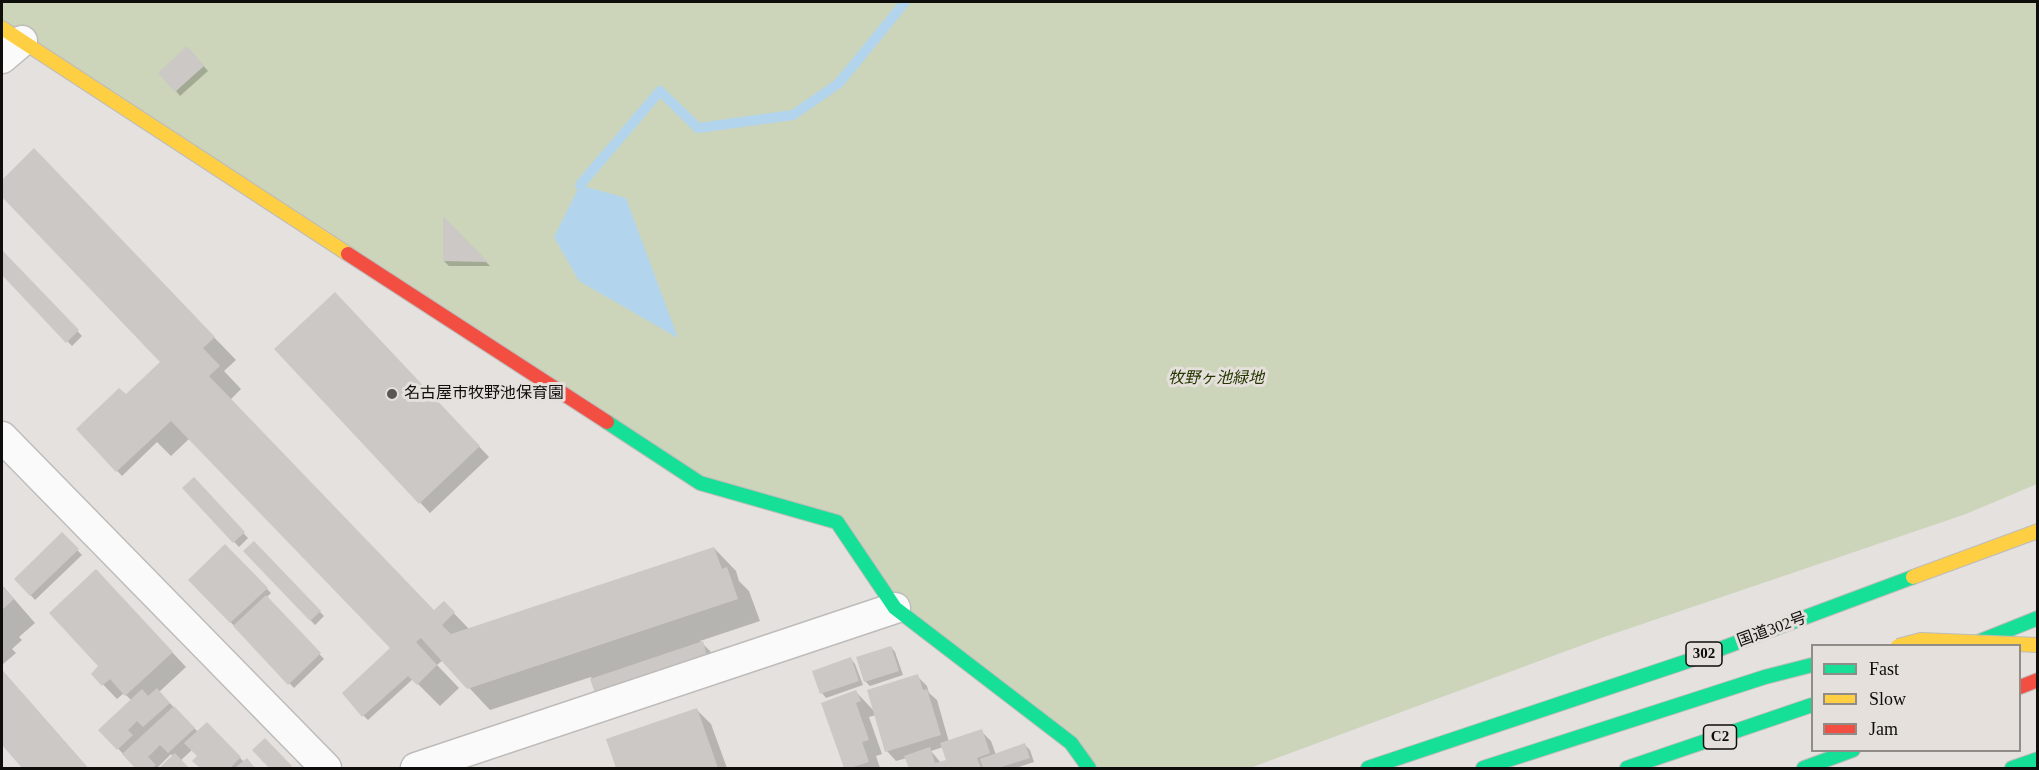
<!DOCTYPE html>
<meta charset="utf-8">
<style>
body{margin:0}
#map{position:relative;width:2039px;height:770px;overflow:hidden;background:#e4e1de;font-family:"Times New Roman",serif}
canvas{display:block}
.frame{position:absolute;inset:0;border:3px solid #0e0d0b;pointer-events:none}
.legend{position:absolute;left:1811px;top:644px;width:210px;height:108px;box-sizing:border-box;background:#e6e0dc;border:2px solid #908c88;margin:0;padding:8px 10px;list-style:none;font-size:18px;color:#0e0d0b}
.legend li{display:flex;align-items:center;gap:12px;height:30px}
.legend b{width:30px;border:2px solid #908c88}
</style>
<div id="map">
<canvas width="2039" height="770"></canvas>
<div class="frame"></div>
<ul class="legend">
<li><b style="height:8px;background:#16e098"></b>Fast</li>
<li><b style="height:8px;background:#ffcf43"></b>Slow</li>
<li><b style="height:8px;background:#f24e42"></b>Jam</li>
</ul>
</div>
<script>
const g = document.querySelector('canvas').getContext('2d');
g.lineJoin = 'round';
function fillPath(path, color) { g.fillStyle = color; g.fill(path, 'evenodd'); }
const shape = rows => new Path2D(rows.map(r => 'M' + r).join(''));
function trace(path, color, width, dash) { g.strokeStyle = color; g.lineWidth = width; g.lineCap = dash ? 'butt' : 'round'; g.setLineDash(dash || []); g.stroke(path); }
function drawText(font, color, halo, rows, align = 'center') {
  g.font = font + ' "Times New Roman","Noto Sans JP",serif'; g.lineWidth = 6; g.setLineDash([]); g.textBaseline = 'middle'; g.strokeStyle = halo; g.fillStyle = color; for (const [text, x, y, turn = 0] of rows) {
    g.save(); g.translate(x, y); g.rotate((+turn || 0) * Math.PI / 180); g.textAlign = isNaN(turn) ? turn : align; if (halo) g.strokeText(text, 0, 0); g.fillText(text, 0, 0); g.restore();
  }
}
fillPath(shape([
 [2,2,2037,2,2037,484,1966,514,1604,637,1250,768,1089,768,895,608,837,522,700,483,2,28]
]), '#ccd5ba');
fillPath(shape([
 [580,185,626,198,678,338,579,281,554,237]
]), '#b2d5ed');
fillPath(shape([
 [192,53,208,71,180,96,176,91],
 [34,151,236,360,224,371,241,389,230,400,435,612,444,603,470,630,714,548,736,571,739,581,749,591,760,621,700,641,712,653,716,666,596,693,591,677,490,710,443,660,437,665,459,688,440,706,413,679,368,720,363,715,392,648,190,438,171,456,157,442,122,476,78,429,126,396,162,362,2,195,2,182],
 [445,220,490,266,449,266,444,261],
 [2,252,82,336,72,346,2,273],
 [345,304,489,457,430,513,276,349],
 [194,480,248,538,239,547,185,488],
 [62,534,82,555,35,600,16,579],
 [254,543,324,616,315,625,245,551],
 [225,547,271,593,266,598,324,659,294,688,190,580],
 [2,585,35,623,19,637,22,640,12,649,16,653,2,665],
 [110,586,186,667,159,692,198,732,207,724,244,762,246,760,255,768,202,768,194,761,199,756,192,750,180,761,187,768,161,768,173,757,171,754,157,768,137,768,100,730,132,701,124,693,117,699,93,674,100,667],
 [891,647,895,652,903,675,870,686,865,681],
 [851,659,855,664,863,685,826,698,822,693,814,672],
 [2,670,88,768,24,768,2,743],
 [917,676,927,686,929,693,937,700,949,742,981,731,991,741,996,755,1025,745,1030,750,1034,762,1016,768,910,768,907,758,896,761,887,751,876,715,869,717,882,754,876,756,880,768,846,768,823,703,856,692,874,711],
 [943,747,947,760,941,763,931,751],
 [697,710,711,724,727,768,617,768,607,740]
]), '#0003');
trace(shape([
 [580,185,660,91,698,128,793,115,839,83,905,2]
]), '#b2d5ed', 10);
fillPath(shape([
 [187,46,204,66,175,92,158,73],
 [34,148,215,337,203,348,220,366,209,376,434,610,444,601,455,612,442,625,451,634,714,547,722,569,727,567,738,599,467,689,421,638,416,642,437,665,417,685,408,676,362,717,342,693,390,648,171,421,116,472,76,429,119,388,126,394,160,362,2,197,2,180],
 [443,216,488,262,443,261],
 [2,250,79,330,66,343,2,275],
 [335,292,480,446,419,504,274,349],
 [194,477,245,532,233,543,182,488],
 [62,532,79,549,30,596,14,579],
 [254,541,321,611,310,621,243,551],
 [225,544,268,588,230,623,188,580],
 [96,569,173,652,125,696,110,679,102,686,91,674,98,666,49,613],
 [2,586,14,599,2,610],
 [266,595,321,653,288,685,233,626],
 [703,641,707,656,595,693,590,679],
 [891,646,899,671,864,682,856,657],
 [851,657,859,681,820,694,812,671],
 [2,670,88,768,22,768,2,745],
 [918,674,923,690,927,689,941,735,885,752,867,690],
 [157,688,170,703,143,727,137,721,128,730,133,735,117,750,98,730,142,689,148,696],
 [856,690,861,701,856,703,869,740,862,742,869,762,850,768,844,768,821,703],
 [174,706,195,728,168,753,160,745,148,757,156,765,152,768,135,768,122,754],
 [697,708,718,768,616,768,606,739],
 [207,722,241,757,230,768,200,768,192,761,197,756,184,743],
 [982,729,990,753,977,758,981,768,909,768,904,756,930,747,935,763,946,760,940,743],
 [265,738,292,766,289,768,269,768,252,750],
 [1025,743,1030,758,998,768,983,768,980,759],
 [175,753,189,768,159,768],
 [247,758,255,768,235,768]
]), '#cbc8c6');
const street = shape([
 [2,58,22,41],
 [2,437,326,768],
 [416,768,895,608]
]);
const fast = shape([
 [607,422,700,483,837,522,895,608,1071,743,1089,768],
 [1973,644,2038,618],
 [1368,768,1685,662,1913,577],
 [1483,768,1765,677,1812,665],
 [1627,768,1812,705],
 [1804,768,1853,750],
 [2012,768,2038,759]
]);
const slow = shape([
 [2,28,348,254],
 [1913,577,2038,531]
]);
const jam = shape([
 [348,254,607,422],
 [2020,687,2038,680]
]);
trace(street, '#bebcba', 33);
trace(fast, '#bebcba', 16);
trace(slow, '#bebcba', 16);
trace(jam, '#bebcba', 16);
trace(street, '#fbfafa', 30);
trace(fast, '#16e098', 14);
trace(slow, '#ffcf43', 14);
trace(jam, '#f24e42', 14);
const slowBridge = shape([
 [1898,646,1921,640,2038,645]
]);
trace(slowBridge, '#bcbbb9', 16, []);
trace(slowBridge, '#ffcf43', 14);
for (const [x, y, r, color] of [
 [392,394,6,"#595755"]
]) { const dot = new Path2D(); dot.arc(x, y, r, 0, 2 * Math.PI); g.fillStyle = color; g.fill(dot); trace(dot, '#e6e0dc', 2); }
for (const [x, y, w] of [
 [1704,654,36],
 [1720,737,33]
]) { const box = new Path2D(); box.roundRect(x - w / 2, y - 12, w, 24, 4.5); g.fillStyle = '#e6e0dc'; g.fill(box); trace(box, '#0e0d0b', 1.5); }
drawText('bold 15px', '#0e0d0b', null, [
 ["302",1704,654],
 ["C2",1720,737]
]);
drawText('italic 16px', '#253700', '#e6e0dc', [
 ["牧野ヶ池緑地",1216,379]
]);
drawText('16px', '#0e0d0b', '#e6e0dc', [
 ["名古屋市牧野池保育園",404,394]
], 'left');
drawText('16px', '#0e0d0b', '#e6e0dc', [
 ["国道302号",1772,630,-20]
]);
</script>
